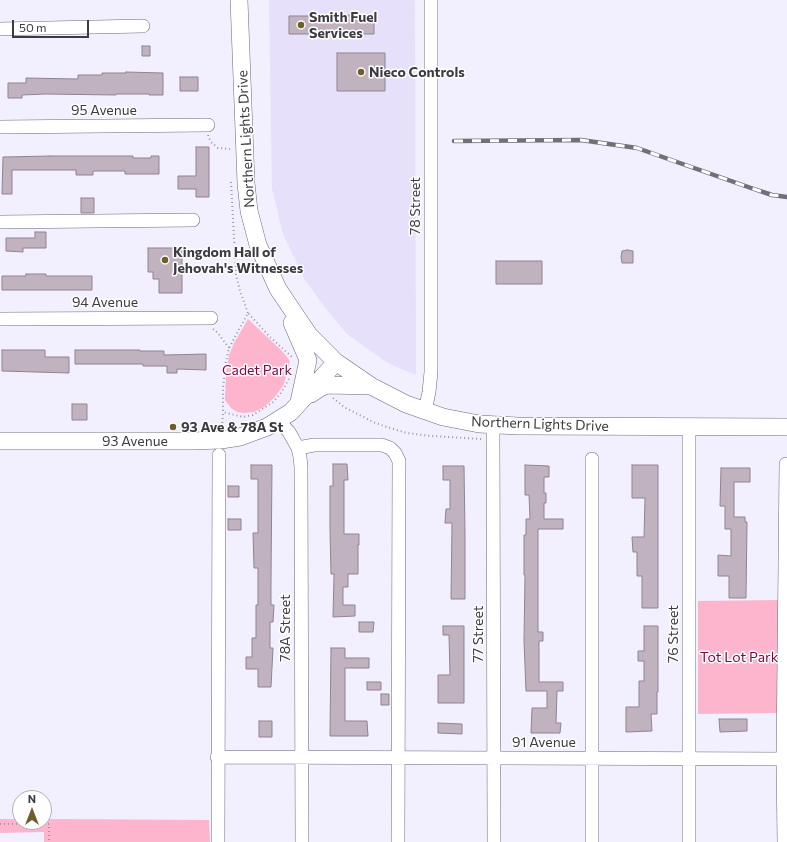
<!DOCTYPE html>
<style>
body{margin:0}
#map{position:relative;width:787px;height:842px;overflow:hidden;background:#f2effe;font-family:Commissioner,sans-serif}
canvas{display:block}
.north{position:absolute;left:12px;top:790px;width:40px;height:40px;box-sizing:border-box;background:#fefefe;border:1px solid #b1b0b3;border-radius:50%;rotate:0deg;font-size:11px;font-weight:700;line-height:16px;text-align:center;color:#3d3b42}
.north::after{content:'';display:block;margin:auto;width:14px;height:18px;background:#6f5d2b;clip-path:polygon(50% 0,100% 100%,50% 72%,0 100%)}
.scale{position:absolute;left:12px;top:20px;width:77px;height:18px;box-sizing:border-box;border:2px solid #3d3b42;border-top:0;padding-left:5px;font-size:12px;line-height:14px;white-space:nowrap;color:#3d3b42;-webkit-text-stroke:3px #fefefe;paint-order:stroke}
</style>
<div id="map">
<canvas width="787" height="842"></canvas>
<div class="north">N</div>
<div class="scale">50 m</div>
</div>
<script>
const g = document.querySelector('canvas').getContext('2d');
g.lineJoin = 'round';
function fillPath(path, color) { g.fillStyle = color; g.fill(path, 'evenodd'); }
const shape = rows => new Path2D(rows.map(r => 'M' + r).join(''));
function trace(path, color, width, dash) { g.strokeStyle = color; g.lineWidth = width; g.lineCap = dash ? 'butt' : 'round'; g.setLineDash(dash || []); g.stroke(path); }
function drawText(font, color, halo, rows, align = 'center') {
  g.font = font + ' Commissioner,sans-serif'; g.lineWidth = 3; g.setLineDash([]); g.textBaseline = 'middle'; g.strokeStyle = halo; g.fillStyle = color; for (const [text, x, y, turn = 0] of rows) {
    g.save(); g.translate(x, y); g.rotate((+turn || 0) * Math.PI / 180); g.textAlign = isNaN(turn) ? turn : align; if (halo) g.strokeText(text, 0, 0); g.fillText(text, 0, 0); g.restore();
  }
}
fillPath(shape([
 [269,0,415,0,416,375,401,369,386,362,347,334,326,309,305,280,283,234,272,189]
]), '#e6e0fa');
fillPath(shape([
 [248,319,283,352,290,361,287,374,283,386,274,398,264,407,254,412,244,413,237,412,231,408,225,400,226,373,229,355,234,343],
 [779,600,780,713,698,714,698,601],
 [0,819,20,819,20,822,44,822,44,819,209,820,210,842,44,842,44,832,0,833]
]), '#fcb5cc');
const building = shape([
 [326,15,374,15,374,34,289,34,289,16,326,16,326,15],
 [142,46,150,46,150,56,142,56,142,46],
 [337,53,385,53,385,91,337,91,337,53],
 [126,72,163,73,163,95,149,95,149,94,116,94,116,95,45,94,22,95,22,98,8,98,8,83,26,83,26,78,78,79,78,75,102,75,102,73,126,73,126,72],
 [180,77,198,77,198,91,180,91,180,77],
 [196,147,209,147,209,197,196,197,196,189,178,189,178,176,196,176,196,147],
 [50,156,133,156,133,158,151,158,151,156,159,156,159,174,125,174,125,171,93,171,93,175,76,175,76,170,12,170,12,194,2,194,3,157,50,156],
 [81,198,94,198,94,213,81,213,81,198],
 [35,232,46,232,46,248,23,248,23,252,6,251,6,238,35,238,35,232],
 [148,248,182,248,182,293,159,293,159,279,153,279,153,272,148,272,148,248],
 [627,250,633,251,633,263,622,263,621,257,622,251,627,250],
 [496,261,542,261,542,284,496,284,496,261],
 [26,274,46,274,46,276,92,276,92,290,2,290,2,276,26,276,26,274],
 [2,350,45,350,45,357,69,357,69,373,2,371,2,350],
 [75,350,140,350,140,351,164,351,164,355,206,354,206,370,177,369,177,373,167,373,167,366,143,366,143,364,75,364,75,350],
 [72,404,87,404,87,420,72,420,72,404],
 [333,464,347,464,348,480,344,480,344,534,359,534,359,545,358,545,358,574,348,574,348,587,343,587,343,605,355,605,355,616,333,617,334,574,331,574,330,529,330,486,333,486,333,464],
 [251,465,272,465,271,579,271,605,274,605,273,622,270,622,270,648,273,648,271,687,258,687,258,669,246,669,246,657,252,657,252,638,256,638,256,605,258,605,258,568,254,568,253,533,258,533,258,479,251,479,251,465],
 [525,465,549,466,549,477,544,477,544,493,546,493,546,503,544,503,544,519,563,519,563,529,538,529,538,632,543,632,543,641,539,641,539,682,563,682,563,691,557,691,556,723,561,723,560,733,531,733,532,708,547,708,547,691,526,691,524,641,525,575,524,575,524,535,526,535,526,519,530,519,529,495,525,495,525,465],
 [632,465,658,465,658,608,642,608,642,576,637,576,637,552,633,552,632,537,644,537,645,498,632,498,632,465],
 [443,466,464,466,465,533,465,599,451,599,452,523,445,523,446,509,450,509,450,480,443,480,443,466],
 [721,468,750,468,750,482,734,482,734,517,745,517,745,522,747,522,746,598,729,598,729,576,718,576,718,555,731,556,731,529,725,529,725,506,720,506,721,468],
 [228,486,239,486,239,497,228,497,228,486],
 [228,519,241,519,241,530,228,530,228,519],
 [359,622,374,622,373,632,359,632,359,622],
 [443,626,464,626,464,703,438,703,438,675,450,675,449,635,443,635,443,626],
 [644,626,658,626,658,692,657,692,657,714,651,714,652,731,626,732,626,707,639,707,639,681,644,681,644,661,638,661,638,651,644,651,644,626],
 [331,648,345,648,345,658,369,658,369,668,345,668,345,721,367,721,368,736,330,736,331,648],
 [367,682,381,682,381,690,367,690,367,682],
 [381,694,389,694,389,705,381,705,381,694],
 [719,719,747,719,747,731,720,732,719,719],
 [259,721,272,721,272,737,259,737,259,721],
 [438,723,462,724,462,734,438,733,438,723]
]);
fillPath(building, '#c1b2c0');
trace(building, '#918391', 1);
const minor = shape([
 [0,29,143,26],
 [0,127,208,125],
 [0,222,193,220],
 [0,319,211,318],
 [425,411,429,392,431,372,431,0],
 [279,421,289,432,298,448,300,457,301,467,302,842],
 [493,425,494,842],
 [298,448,314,445,382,445,390,448,395,453,399,461,398,842],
 [592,459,592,842],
 [217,757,787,759],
 [218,842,219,455],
 [689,842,689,427],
 [784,842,783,759,786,464]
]);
const major = shape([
 [239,0,246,183,249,211,258,245,278,289,309,335,336,362,371,386,406,404,443,417,479,424,518,426,787,427],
 [292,323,308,360,299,402],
 [311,394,320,388,327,385,371,386],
 [0,441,193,441,221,440,240,437,267,427,291,412,336,362]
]);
trace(minor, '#6c6878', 14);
trace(major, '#6c6878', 18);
trace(shape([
 [208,135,209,138,211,142,218,148,230,149],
 [231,182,236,275,240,291,248,313],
 [213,329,218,333,229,348],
 [289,379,281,393,273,402,253,415,243,417,223,412,223,389,225,366,229,348,248,313,270,337,292,357],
 [333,398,344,407,373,422,387,427,407,433,431,436,482,439],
 [222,427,223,412],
 [0,824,49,824,49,842]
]), '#9a98a3', 2, [1, 3]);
trace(minor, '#fff', 13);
trace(major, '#fff', 17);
const rail = shape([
 [454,141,581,140,637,148,751,188,772,195,787,197]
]);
trace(rail, '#716f79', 4.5);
trace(rail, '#fefefe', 3, [9]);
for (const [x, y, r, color] of [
 [301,25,4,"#6f5d2b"],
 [361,72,4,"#6f5d2b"],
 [165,260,4,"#6f5d2b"],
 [173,427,4,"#6f5d2b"]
]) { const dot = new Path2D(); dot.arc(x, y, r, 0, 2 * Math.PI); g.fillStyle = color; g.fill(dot); trace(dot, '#fefefe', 1.5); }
drawText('bold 14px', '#3d3b42', '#fefefe', [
 ["Smith Fuel",309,17],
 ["Services",309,33],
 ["Nieco Controls",369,72],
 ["Kingdom Hall of",173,252],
 ["Jehovah's Witnesses",173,268],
 ["93 Ave & 78A St",181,427]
], 'left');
drawText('14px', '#3d3b42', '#fefefe', [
 ["95 Avenue",104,110],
 ["Northern Lights Drive",246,139,-93],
 ["78 Street",415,206,-90],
 ["94 Avenue",105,302],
 ["Northern Lights Drive",540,424,2],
 ["93 Avenue",135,441],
 ["78A Street",285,628,-90],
 ["77 Street",478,634,-90],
 ["76 Street",673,634,-90],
 ["91 Avenue",544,742]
]);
drawText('14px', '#810847', '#fefefe', [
 ["Cadet Park",257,370],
 ["Tot Lot Park",739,657]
]);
</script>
